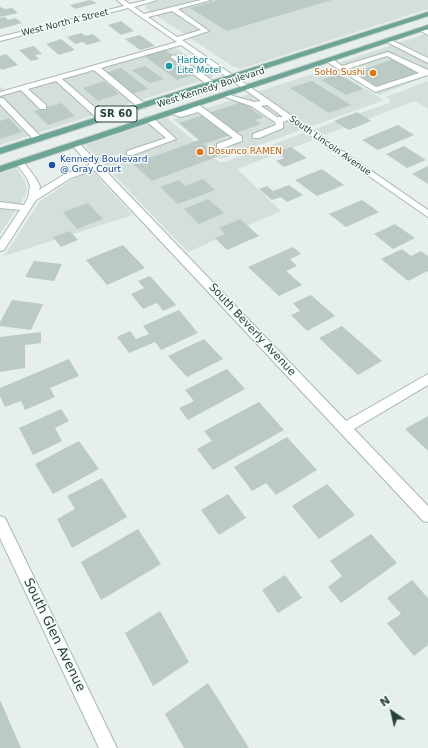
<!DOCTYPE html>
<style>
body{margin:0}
#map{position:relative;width:428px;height:748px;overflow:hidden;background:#e6efeb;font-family:"DejaVu Sans",sans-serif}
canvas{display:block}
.north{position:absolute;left:372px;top:692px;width:40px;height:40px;-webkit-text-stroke:3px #f7fbf9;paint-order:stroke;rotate:326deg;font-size:11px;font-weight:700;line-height:16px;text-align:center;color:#24423a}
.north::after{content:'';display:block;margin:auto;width:14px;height:18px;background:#24423a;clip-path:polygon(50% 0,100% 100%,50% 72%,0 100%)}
</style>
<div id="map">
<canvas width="428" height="748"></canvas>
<div class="north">N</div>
</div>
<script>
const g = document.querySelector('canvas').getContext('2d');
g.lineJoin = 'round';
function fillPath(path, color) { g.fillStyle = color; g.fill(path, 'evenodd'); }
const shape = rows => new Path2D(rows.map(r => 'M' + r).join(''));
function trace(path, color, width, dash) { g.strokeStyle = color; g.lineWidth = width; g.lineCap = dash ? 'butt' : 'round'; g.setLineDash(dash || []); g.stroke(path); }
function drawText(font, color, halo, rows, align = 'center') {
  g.font = font + ' "DejaVu Sans",sans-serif'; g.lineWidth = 3; g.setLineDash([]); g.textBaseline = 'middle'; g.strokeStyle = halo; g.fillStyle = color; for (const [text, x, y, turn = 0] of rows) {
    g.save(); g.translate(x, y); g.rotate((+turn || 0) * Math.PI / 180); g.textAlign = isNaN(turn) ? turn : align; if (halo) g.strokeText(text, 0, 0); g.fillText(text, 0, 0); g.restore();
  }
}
fillPath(shape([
 [161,0,428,0,428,9,240,69,232,66,145,8,148,4],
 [428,33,428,76,379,95,330,66],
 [170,44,212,73,213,77,0,145,0,86,5,91],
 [331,68,384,100,221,159,173,119],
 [428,81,428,109,415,101,324,135,315,129,389,103,391,100,386,97],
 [167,118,219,162,225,162,304,133,313,140,237,169,281,211,188,252,85,145],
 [16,168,24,179,27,187,25,197,22,199,23,200,0,234,0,174],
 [93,172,133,215,4,256,40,201,73,179]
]), '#d4dfda');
fillPath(shape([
 [90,0,97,3,75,9,70,5],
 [219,0,332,0,227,31,190,8],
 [0,7,5,9,12,8,18,13,0,17],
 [5,17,8,20,15,18,22,23,0,29,0,18],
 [121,21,134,31,121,35,108,25],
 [81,33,86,36,93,34,101,41,87,45,83,42,75,44,67,37],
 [140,35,155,46,140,50,125,39],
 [61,39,75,50,59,55,46,44],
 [34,46,42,54,35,55,39,59,31,61,19,50],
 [165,50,173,55,168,57,194,75,177,80,144,56],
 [6,54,18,65,2,70,0,68,0,56],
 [394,59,419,72,375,88,356,78,363,75,356,72],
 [145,66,164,79,150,83,132,70],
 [121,68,148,89,132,94,105,73],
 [338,74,357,85,363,89,346,95,321,80],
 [104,81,119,94,98,101,83,88],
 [312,81,351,105,329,113,290,88],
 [242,102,263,117,255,120,261,124,236,133,209,113],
 [61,103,75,116,48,125,34,111],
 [357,112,371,121,349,130,334,121],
 [204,115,230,135,204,144,219,156,152,181,133,164,199,140,179,123],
 [9,118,22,132,0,139,0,121],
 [398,125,414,135,378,150,362,140],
 [404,146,426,160,407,168,386,154],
 [291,147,307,158,284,167,276,161,284,158,276,152],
 [428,166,428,184,412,174],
 [322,169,344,185,317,196,295,180],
 [203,179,215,190,178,204,160,187,179,180,185,186],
 [289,185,303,195,287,202,281,197,272,200,259,189,267,186,273,191],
 [208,199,224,213,199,224,184,209],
 [362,200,379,212,346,227,329,214],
 [88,203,103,219,77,229,63,212],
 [240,219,259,236,227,250,215,238,225,234,219,228],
 [395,224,415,238,393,249,374,234],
 [70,231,78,240,61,247,53,237],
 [123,245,145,268,107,285,86,260],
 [293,247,301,254,290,259,297,266,286,271,302,285,279,296,248,267],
 [402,249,411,256,421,251,428,256,428,271,408,281,381,259],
 [34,261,62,264,54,281,25,277],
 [150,276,176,305,163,311,157,303,143,309,131,294,144,288,138,281],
 [311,295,335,316,307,331,291,315,300,311,293,303],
 [12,300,43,304,31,330,0,326,0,322],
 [179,310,198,333,161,350,155,342,129,353,117,337,130,331,136,339,149,334,143,326],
 [342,326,382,361,358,375,319,338],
 [41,332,41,343,25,345,25,368,0,372,0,337],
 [204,339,223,359,187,377,168,356],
 [69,359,79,376,50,388,55,397,25,410,21,401,5,407,0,396,0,388],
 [227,369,245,389,188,420,179,408,194,401,185,390],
 [259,402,284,430,213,470,197,449,212,441,204,431],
 [61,409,69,421,55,428,62,441,33,455,19,428],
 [428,416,428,451,405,429],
 [287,437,317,470,276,495,266,483,252,491,234,467],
 [79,441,99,469,53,494,35,464],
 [102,478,127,517,72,548,57,519,75,509,67,496],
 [327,484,355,515,319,539,292,506],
 [228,494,246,518,219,535,201,510],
 [138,529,161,564,101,600,81,562],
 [371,534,397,563,341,603,328,587,342,576,330,561],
 [285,575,302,598,278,613,262,590],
 [412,580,428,598,428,645,414,656,387,623,401,614,387,598],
 [160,611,189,662,153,686,125,633],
 [208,683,249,748,184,748,165,714],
 [0,700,21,748,0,748]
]), '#bbcac4');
const minor = shape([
 [117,0,124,0,130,4,147,0,157,0,134,7,144,14,201,0,211,0,178,9,209,31,182,40,428,210,428,217,288,120,283,122,283,128,259,138,253,138,253,134,276,125,275,122,251,106,219,95,223,93,254,102,261,101,181,45,101,68,145,104,145,108,139,108,94,70,62,79,105,116,105,120,99,120,56,81,28,89,46,105,46,109,40,109,21,90,0,96,0,92,177,42,128,8,0,41,0,37,124,6,117,0],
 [172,11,201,30,177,37,148,17,172,11],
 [267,105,283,117,277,117,261,106,267,105],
 [419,28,428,30,428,35,419,30,419,28],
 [387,38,428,58,428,63,385,41,384,40,387,38],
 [388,52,428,70,428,75,375,92,324,60,331,58,342,66,388,52],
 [387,56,419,73,376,87,347,69,387,56],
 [174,55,215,82,215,86,209,86,172,58,170,57,174,55],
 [0,98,3,98,41,137,41,141,35,141,0,104,0,98],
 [190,103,196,103,202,107,242,137,242,141,223,148,217,148,217,144,233,138,198,112,181,117,166,112,170,110,181,112,193,108,189,105,190,103],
 [146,117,152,117,176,139,133,155,127,155,127,151,166,138,146,121,146,117],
 [75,141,78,142,346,421,428,374,428,385,354,429,428,506,428,522,423,521,94,170,71,178,36,200,4,250,0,251,0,240,20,210,0,208,0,202,24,205,28,198,30,186,27,178,15,162,19,159,22,160,35,177,40,186,39,190,65,174,90,165,71,144,75,141],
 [0,516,5,518,117,748,99,748,0,538,0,516]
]);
const major = shape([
 [428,12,428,16,0,154,0,148,428,12],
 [428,25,428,29,0,172,0,166,428,25]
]);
trace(minor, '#a8b8b2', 2);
trace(major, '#c2cac8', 2);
fillPath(minor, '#fff');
fillPath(major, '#6aa596');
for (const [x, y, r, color] of [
 [169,66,4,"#0f9aa8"],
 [373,73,4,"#e8710a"],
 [200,152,4,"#e8710a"],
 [52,165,4,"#1a4fb4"]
]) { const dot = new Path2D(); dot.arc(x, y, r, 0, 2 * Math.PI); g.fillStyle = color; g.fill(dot); trace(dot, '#f7fbf9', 1.5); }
drawText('9px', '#24423a', '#f7fbf9', [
 ["West North A Street",65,23,-14],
 ["West Kennedy Boulevard",211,88,-18],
 ["South Lincoln Avenue",330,146,35]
]);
drawText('9px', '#0d838f', '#f7fbf9', [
 ["Harbor",177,61],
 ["Lite Motel",177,71]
], 'left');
drawText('9px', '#c56008', '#f7fbf9', [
 ["SoHo Sushi",365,73],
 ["Dosunco RAMEN",208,152,"left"]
], 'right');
drawText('9px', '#164399', '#f7fbf9', [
 ["Kennedy Boulevard",60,160],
 ["@ Gray Court",60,170]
], 'left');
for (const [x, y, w] of [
 [116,114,42]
]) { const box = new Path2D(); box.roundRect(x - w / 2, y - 8, w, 16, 3); g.fillStyle = '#f7fbf9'; g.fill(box); trace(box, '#24423a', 1); }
drawText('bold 10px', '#24423a', null, [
 ["SR 60",116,114]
]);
drawText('11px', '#24423a', '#f7fbf9', [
 ["South Beverly Avenue",252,330,47]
]);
drawText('13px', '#24423a', '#f7fbf9', [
 ["South Glen Avenue",54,635,64]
]);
</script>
